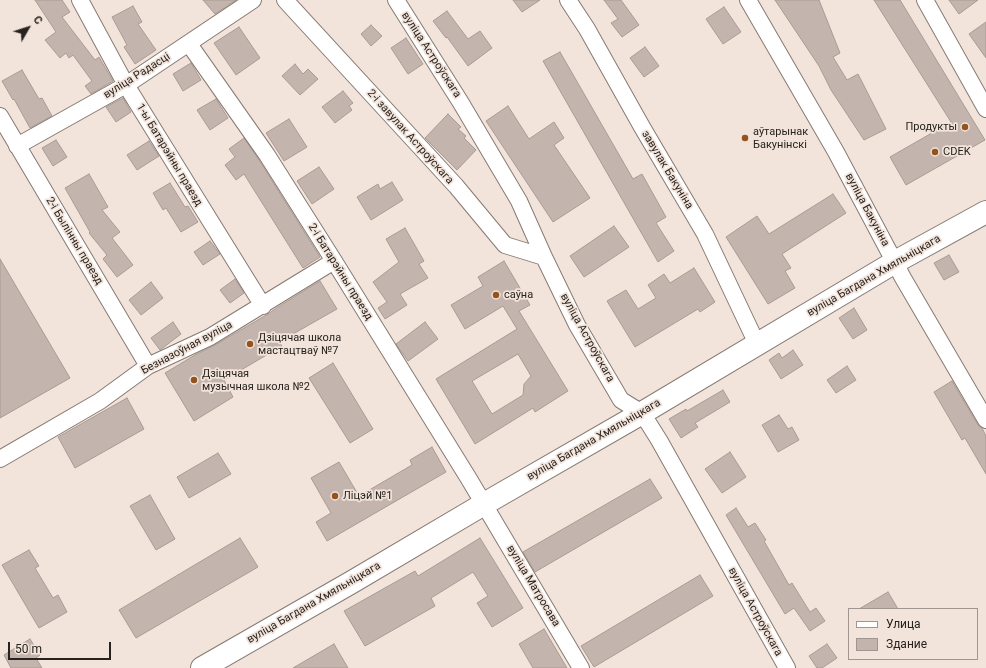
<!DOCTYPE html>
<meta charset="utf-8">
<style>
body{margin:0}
#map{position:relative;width:986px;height:668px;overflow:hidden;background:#f2e4db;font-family:Roboto,sans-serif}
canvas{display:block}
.legend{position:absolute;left:848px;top:608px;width:130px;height:52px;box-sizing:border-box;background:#f2e4db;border:1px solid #a1968f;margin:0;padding:5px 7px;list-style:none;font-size:12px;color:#27221e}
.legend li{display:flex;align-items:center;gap:8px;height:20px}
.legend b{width:20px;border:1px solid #a1968f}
.north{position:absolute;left:8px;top:8px;width:40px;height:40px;-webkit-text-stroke:3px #f2e4db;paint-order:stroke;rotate:51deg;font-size:11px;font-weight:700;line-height:16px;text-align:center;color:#27221e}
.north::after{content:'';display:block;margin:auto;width:14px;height:18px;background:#27221e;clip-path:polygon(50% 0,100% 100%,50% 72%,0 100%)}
.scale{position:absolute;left:8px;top:642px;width:103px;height:18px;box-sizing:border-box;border:2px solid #27221e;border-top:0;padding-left:5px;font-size:12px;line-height:14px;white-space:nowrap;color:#27221e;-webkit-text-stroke:3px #f2e4db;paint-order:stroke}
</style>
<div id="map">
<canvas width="986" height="668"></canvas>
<ul class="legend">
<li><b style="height:5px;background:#fff"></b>Улица</li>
<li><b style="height:11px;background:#c3b5ad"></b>Здание</li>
</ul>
<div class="north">С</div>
<div class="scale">50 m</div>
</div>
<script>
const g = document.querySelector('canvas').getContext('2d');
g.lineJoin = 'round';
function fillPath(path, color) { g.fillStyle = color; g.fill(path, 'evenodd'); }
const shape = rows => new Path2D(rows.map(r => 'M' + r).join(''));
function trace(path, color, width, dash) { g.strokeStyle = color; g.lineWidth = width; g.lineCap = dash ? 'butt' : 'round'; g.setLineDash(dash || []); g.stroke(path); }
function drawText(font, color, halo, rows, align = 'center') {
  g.font = font + ' Roboto,sans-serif'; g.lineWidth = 3.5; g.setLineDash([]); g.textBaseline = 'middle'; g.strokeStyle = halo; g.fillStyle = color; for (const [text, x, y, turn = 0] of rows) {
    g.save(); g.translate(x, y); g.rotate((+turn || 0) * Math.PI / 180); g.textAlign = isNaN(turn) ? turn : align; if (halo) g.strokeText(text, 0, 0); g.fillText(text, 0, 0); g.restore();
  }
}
const building = shape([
 [35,0,62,0,70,12,62,17,95,60,99,57,113,81,91,94,85,86,92,81,73,55,69,58,66,53,60,58,45,40,56,32,35,0],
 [203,0,236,0,215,14,203,0],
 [513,0,540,0,522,12,513,0],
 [604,0,621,0,639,25,622,37,611,23,618,19,604,0],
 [775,0,819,0,840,53,833,57,847,80,858,74,886,129,864,140,831,90,819,66,775,0],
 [874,0,900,0,985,140,906,185,890,157,951,122,874,0],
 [949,0,978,0,959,14,949,0],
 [133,6,142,22,138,24,156,50,135,64,124,47,127,45,112,17,133,6],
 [724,7,741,32,723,44,706,19,724,7],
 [447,11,468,39,480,31,492,48,468,66,447,37,446,38,433,21,447,11],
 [986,22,986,58,969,34,986,22],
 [371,25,382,36,371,46,361,34,371,25],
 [239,27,260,58,236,75,214,43,239,27],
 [406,38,423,64,408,74,391,48,406,38],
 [645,47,659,66,644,77,630,58,645,47],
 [560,52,633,179,642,174,666,217,656,223,674,251,658,262,543,61,560,52],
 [191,63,201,80,183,91,173,74,191,63],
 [295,64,303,74,308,69,318,79,300,95,282,76,295,64],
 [22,70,39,99,42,98,52,116,30,128,14,99,13,100,2,81,22,70],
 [343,91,353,103,349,106,352,110,335,123,322,107,343,91],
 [123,98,131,112,116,122,106,107,123,98],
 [216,99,228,118,210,130,197,110,216,99],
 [508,106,529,139,554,122,564,138,554,145,590,198,553,222,486,121,508,106],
 [448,114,461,127,458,129,466,136,464,138,476,150,457,170,425,138,448,114],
 [289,119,307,147,284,161,266,133,289,119],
 [244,138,259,160,320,257,303,268,244,174,236,180,225,165,235,157,229,149,244,138],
 [56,140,67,157,53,166,42,148,56,140],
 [149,141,159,156,137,170,127,155,149,141],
 [319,167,334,189,312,204,297,181,319,167],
 [89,174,108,207,102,210,120,232,112,238,133,265,117,277,103,259,107,255,89,233,90,232,65,188,89,174],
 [392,182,403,200,371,220,357,197,378,184,380,189,392,182],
 [170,183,185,207,188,206,198,222,181,232,166,208,163,210,153,193,170,183],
 [833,194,846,213,782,254,791,268,785,271,795,288,768,304,726,237,757,216,769,234,833,194],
 [614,226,629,247,584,277,570,256,614,226],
 [405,228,424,261,419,264,428,278,400,294,407,305,385,319,378,308,387,302,373,282,399,262,386,239,405,228],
 [210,241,220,254,203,265,194,252,210,241],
 [949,255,959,272,944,280,934,263,949,255],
 [0,259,70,378,0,418,0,259],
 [504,261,530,305,519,311,568,391,535,412,533,408,475,444,436,379,517,329,503,306,465,329,451,305,483,286,478,277,504,261],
 [518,354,531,376,524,384,523,395,492,414,472,381,518,354],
 [694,268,715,302,700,312,698,309,635,347,607,301,626,290,638,309,656,298,648,285,664,274,670,283,694,268],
 [235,279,244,293,230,303,220,290,235,279],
 [320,281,337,309,279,342,282,346,224,380,233,397,194,421,165,373,195,355,215,345,268,314,278,307,320,281],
 [151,282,163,298,141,315,129,300,151,282],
 [854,308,867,330,853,339,839,318,854,308],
 [173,322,181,334,160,350,151,338,173,322],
 [425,322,438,339,408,361,396,344,425,322],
 [793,350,803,365,781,379,769,360,779,353,782,358,793,350],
 [333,363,373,429,350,443,309,378,333,363],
 [847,366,856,380,836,393,827,380,847,366],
 [952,381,978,425,982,428,986,436,986,474,965,438,962,440,934,392,952,381],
 [723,390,730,402,695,423,698,427,681,438,669,419,686,409,687,411,723,390],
 [127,398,144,429,75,468,58,437,127,398],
 [779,415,788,429,792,427,799,440,778,452,762,425,779,415],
 [432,447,446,472,327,541,316,522,331,513,311,478,339,462,359,496,412,465,410,460,432,447],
 [730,452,746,477,722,493,705,469,730,452],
 [218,453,231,474,189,498,177,477,218,453],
 [650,479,662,498,535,572,523,552,650,479],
 [150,495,175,539,156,550,130,506,150,495],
 [736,508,748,527,755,523,766,540,764,541,789,585,792,583,810,612,816,608,825,621,810,631,794,608,785,614,726,515,736,508],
 [240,538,258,567,136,638,119,610,240,538],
 [480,538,523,608,492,627,477,603,488,596,473,572,431,598,435,606,365,646,344,611,415,571,418,576,480,538],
 [29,550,39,566,35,568,53,598,58,595,67,612,39,628,2,565,29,550],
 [700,575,713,596,594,667,581,646,700,575],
 [888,592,898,609,859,609,888,592],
 [544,629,567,668,533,668,519,644,544,629],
 [30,639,40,655,36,658,42,668,11,668,4,655,30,639],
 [334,644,348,668,293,668,334,644],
 [827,644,837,658,822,668,817,668,809,656,827,644]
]);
fillPath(building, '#c3b5ad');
trace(building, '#a99b93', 1);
const minor = shape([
 [80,0,126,85,263,306],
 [285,0,456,186,505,245,544,257],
 [396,0,461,103,519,201,544,257,577,325,621,400,642,413,659,440,787,668],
 [568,0,587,29,642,127,705,234,757,344],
 [748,0,836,152,903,278,986,420],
 [925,0,986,109],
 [189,44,267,155,334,261,469,479,581,668],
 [0,116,148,366],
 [17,146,126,85,253,0],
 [0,459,100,401,148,366,210,337,334,261]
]);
const primary = shape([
 [202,668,352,582,484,504,642,413,895,262,986,212]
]);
trace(minor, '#867a72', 18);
trace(primary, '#867a72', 24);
trace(minor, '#fff', 16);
trace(primary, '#fff', 22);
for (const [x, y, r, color] of [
 [965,127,4,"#93521e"],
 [745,138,4,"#93521e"],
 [935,152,4,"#93521e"],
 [496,295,4,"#93521e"],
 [250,344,4,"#93521e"],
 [194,380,4,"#93521e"],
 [335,496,4,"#93521e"]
]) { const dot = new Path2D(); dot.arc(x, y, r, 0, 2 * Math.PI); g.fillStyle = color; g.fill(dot); trace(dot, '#f2e4db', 1.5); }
drawText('11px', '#27221e', '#f2e4db', [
 ["вуліца Астроўскага",431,55,57],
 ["вуліца Радасці",137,76,-32],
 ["2-і завулак Астроўскага",410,137,48],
 ["1-ы Батарэйны праезд",169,155,59],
 ["завулак Бакуніна",667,170,59],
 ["вуліца Бакуніна",867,210,62],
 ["2-і Былінны праезд",74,241,59],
 ["2-і Батарэйны праезд",340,272,58],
 ["вуліца Багдана Хмяльніцкага",874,276,-30],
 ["вуліца Астроўскага",587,338,61],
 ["Безназоўная вуліца",187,348,-28],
 ["вуліца Багдана Хмяльніцкага",594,440,-30],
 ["вуліца Матросава",533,586,59],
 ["вуліца Багдана Хмяльніцкага",314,603,-30],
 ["вуліца Астроўскага",755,612,61]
]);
drawText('11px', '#27221e', '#f2e4db', [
 ["Продукты",957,127,"right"],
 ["аўтарынак",753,132],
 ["Бакунінскі",753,145],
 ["CDEK",943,152],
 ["саўна",504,295],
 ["Дзіцячая школа",258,338],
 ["мастацтваў №7",258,351],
 ["Дзіцячая",202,374],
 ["музычная школа №2",202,387],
 ["Ліцэй №1",343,496]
], 'left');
</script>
